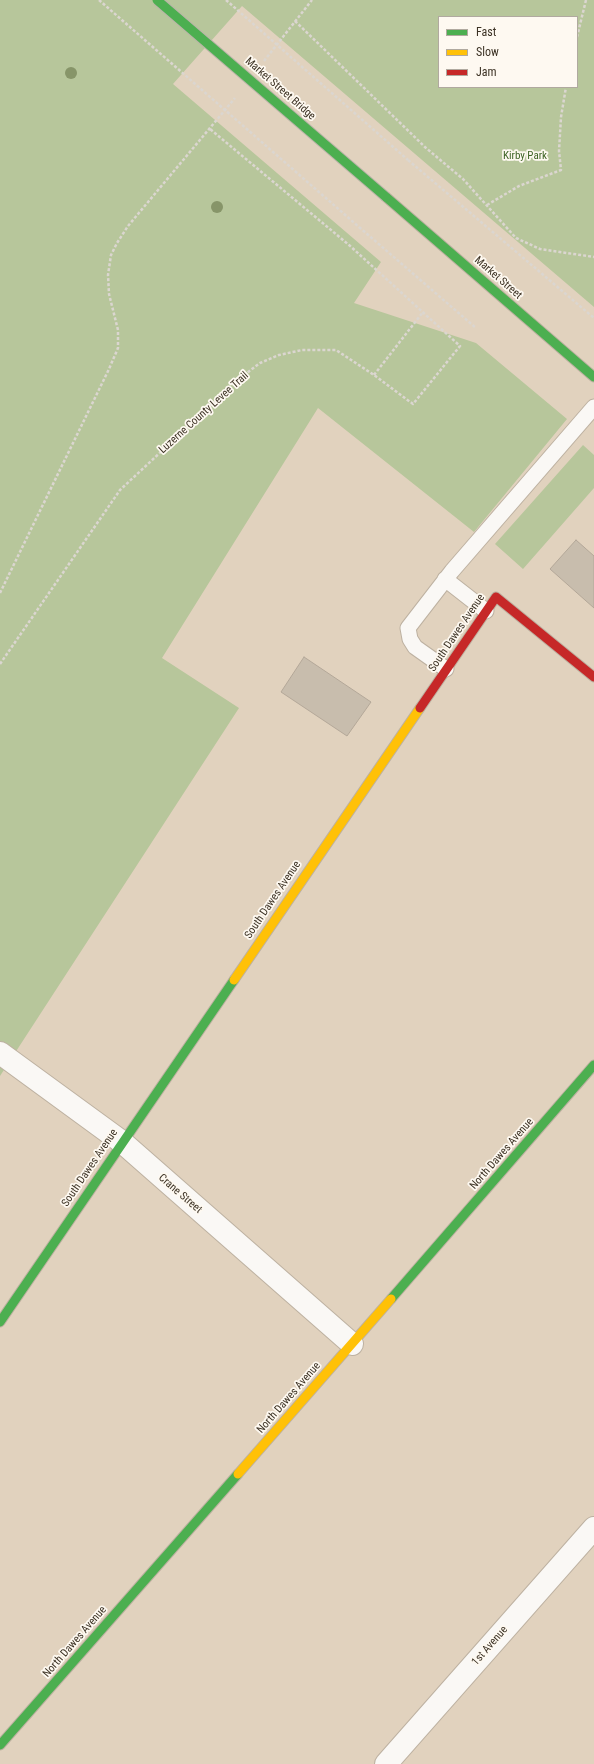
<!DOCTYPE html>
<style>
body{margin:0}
#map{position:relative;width:594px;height:1764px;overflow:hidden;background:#e1d2be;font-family:"Roboto Condensed",sans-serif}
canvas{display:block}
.legend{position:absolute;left:438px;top:16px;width:140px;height:72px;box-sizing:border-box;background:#fef9f1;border:1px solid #b0a99f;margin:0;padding:5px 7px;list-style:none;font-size:12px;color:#3c3224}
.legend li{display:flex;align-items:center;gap:8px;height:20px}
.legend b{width:20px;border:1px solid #b0a99f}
</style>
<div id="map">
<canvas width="594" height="1764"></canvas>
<ul class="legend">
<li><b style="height:5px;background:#4caf50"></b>Fast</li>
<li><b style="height:5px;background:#ffc107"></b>Slow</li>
<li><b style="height:5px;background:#c62828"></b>Jam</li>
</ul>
</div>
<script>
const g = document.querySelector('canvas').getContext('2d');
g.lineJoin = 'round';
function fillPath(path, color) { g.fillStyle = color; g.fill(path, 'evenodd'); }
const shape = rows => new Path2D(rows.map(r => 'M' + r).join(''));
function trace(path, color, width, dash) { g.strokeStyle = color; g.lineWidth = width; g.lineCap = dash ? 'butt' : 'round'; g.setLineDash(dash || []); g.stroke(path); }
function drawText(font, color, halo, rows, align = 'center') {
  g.font = font + ' "Roboto Condensed",sans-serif'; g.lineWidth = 3.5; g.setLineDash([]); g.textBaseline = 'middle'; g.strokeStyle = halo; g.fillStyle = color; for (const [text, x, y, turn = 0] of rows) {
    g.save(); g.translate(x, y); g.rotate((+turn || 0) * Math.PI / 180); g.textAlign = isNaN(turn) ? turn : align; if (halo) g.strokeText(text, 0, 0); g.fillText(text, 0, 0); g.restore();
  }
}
fillPath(shape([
 [0,0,594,0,594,307,242,6,173,84,381,262,354,303,476,343,567,419,474,532,318,408,162,658,239,708,0,1076],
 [439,17,577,17,577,87,439,87],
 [583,445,594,455,594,488,523,569,495,544]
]), '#b7c69b');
const building = shape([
 [576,540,594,556,594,608,550,569,576,540],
 [304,657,371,702,347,736,281,692,304,657]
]);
fillPath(building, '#c8bdad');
trace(building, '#b3a798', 1);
const lane = shape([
 [445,579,486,611],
 [446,669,415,647,410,639,408,628,452,571,594,407]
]);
const street = shape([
 [0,1053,122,1142,352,1344],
 [386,1764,594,1528]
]);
const fast = shape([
 [386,197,594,377],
 [391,1299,594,1065],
 [0,1322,234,980],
 [0,1745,238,1474]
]);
const slow = shape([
 [234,980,420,708],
 [238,1474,391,1299]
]);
const jam = shape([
 [420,708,496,597,594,677]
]);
trace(lane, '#bdb1a1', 17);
trace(street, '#bdb1a1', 24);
trace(fast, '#bdb1a1', 11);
trace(slow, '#bdb1a1', 11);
trace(jam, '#bdb1a1', 11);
trace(shape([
 [295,21,426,148,463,179,516,238,540,249,594,257],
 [577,37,586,0],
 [264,61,312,0],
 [408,160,594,318],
 [487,205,519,186,561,170,559,151,561,117,566,87],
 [359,227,476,328],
 [374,375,423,312],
 [0,593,109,369,118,348,118,330,109,294,108,275,111,255,117,243,128,226,235,98],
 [0,664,120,490,239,379,260,363,279,355,302,350,336,350,374,375,413,404,460,346,349,245,210,129]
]), '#dbd6d0', 2.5, [3, 2]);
trace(lane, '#faf8f5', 15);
trace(street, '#faf8f5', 22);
trace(fast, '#4caf50', 9);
trace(slow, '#ffc107', 9);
trace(jam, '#c62828', 9);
const fastBridge = shape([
 [157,0,386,197]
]);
trace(fastBridge, '#bbb4a9', 11, []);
trace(shape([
 [99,0,359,227],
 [226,0,408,160]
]), '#dbd6d0', 2.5, [3, 2]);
trace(fastBridge, '#4caf50', 9);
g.fillStyle = '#879569';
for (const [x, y] of [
 [71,73],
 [217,207]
]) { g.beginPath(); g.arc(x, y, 6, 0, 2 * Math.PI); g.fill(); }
drawText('11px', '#3c3224', '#fef9f1', [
 ["Market Street Bridge",280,89,41],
 ["Market Street",498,278,41],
 ["Luzerne County Levee Trail",204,413,-42],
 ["South Dawes Avenue",457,633,-56],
 ["South Dawes Avenue",273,900,-56],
 ["North Dawes Avenue",502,1154,-49],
 ["South Dawes Avenue",90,1168,-56],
 ["Crane Street",180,1194,41],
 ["North Dawes Avenue",289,1398,-49],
 ["North Dawes Avenue",75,1642,-49],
 ["1st Avenue",490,1646,-49]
]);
drawText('11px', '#3d6324', '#fef9f1', [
 ["Kirby Park",525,156]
]);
</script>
